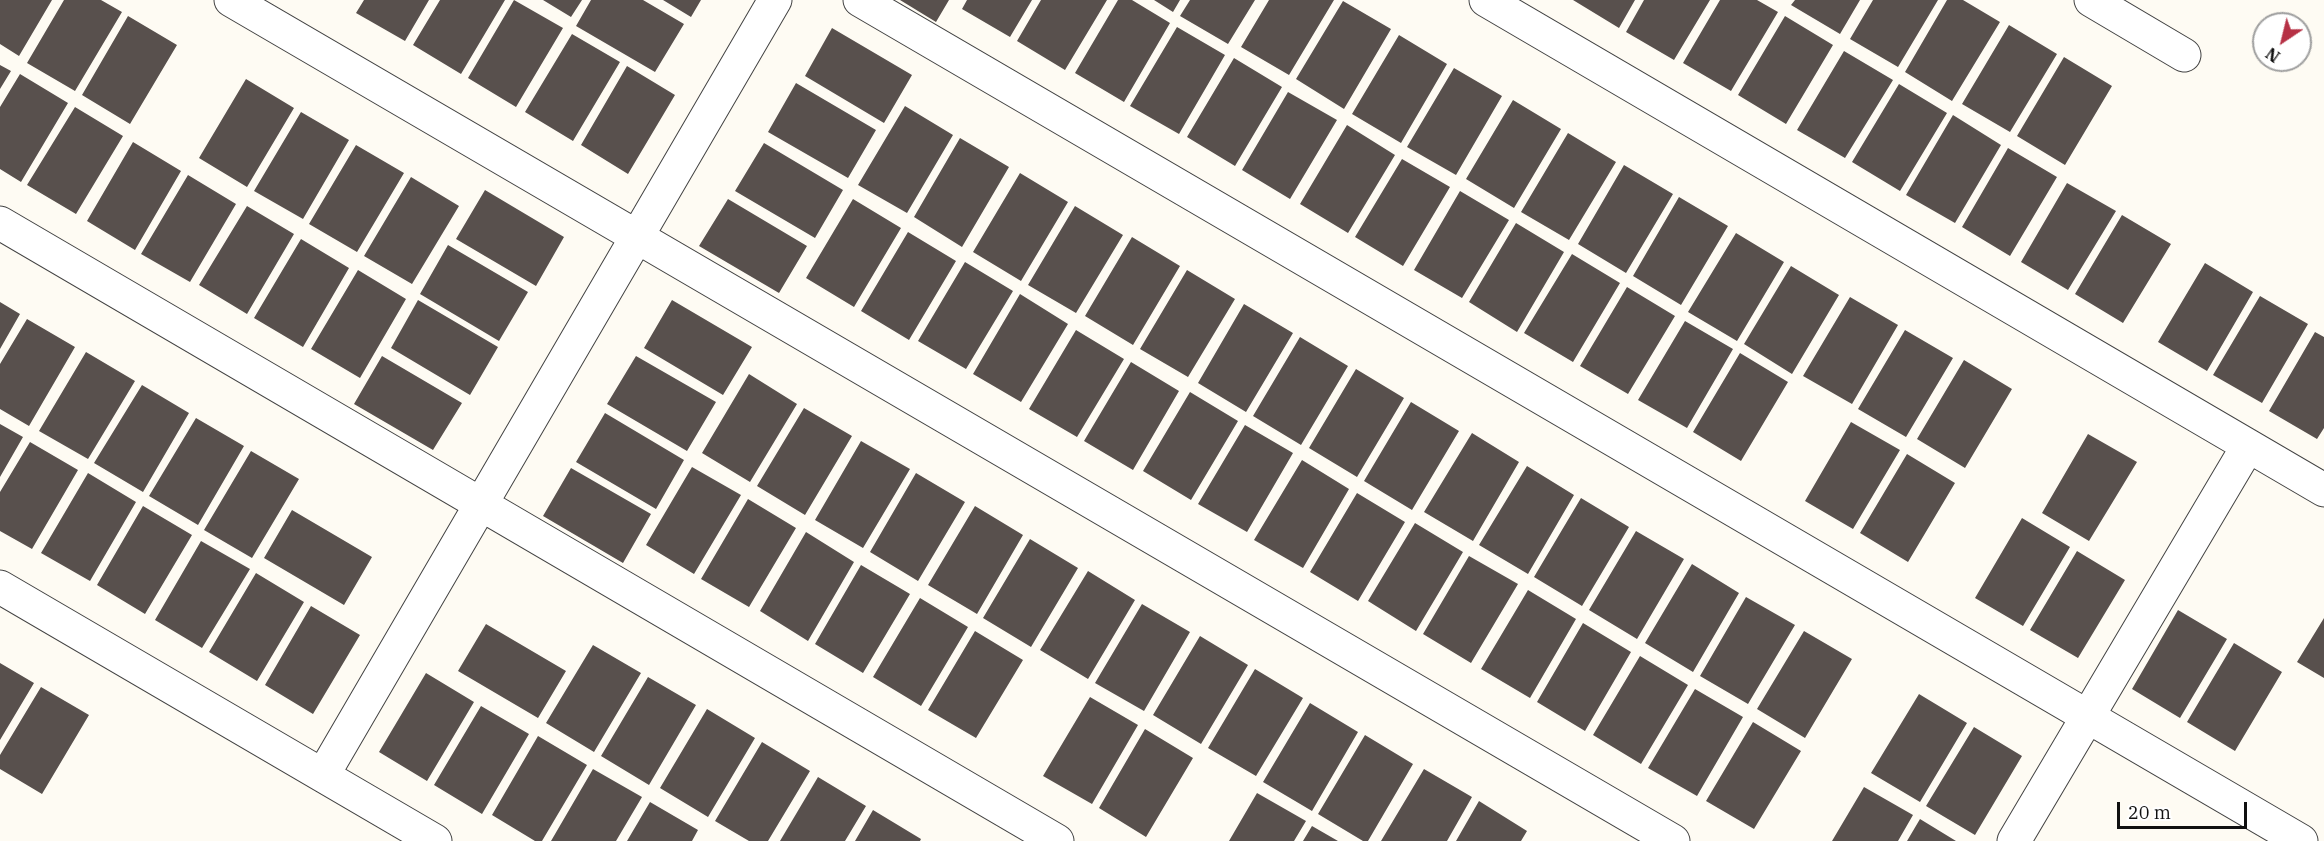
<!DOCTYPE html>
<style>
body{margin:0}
#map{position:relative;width:2324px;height:841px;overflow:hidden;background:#fefbf3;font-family:"IBM Plex Serif",serif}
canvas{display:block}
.north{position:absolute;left:2252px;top:12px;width:60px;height:60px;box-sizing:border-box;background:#fff;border:2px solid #9f9f9f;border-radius:50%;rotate:215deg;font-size:16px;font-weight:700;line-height:24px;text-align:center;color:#101010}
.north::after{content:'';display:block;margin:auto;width:21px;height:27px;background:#b63145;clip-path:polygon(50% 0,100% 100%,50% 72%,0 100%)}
.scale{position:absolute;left:2117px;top:802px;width:130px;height:27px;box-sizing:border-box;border:3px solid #101010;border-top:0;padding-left:8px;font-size:18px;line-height:21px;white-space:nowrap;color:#101010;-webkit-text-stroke:4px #fff;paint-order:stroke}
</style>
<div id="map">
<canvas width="2324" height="841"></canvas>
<div class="north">N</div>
<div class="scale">20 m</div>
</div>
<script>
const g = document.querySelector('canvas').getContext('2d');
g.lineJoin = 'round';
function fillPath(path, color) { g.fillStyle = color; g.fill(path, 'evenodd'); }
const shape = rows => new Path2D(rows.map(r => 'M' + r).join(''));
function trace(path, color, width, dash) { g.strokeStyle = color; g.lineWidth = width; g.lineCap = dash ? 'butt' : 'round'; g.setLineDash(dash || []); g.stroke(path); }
fillPath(shape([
 [0,0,52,0,19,56,0,44],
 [64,0,101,0,122,12,75,91,27,63],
 [364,0,429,0,405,41,356,13],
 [440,0,505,0,461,74,413,45],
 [514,0,563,28,516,107,468,78],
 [543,0,582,0,571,17],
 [591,0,643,0,684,24,655,72,576,26],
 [663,0,701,0,691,17],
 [900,0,949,0,936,22],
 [967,0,1032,0,1010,37,962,9],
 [1041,0,1107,0,1065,70,1017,41],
 [1118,0,1132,0,1170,23,1124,102,1075,73],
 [1154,0,1180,0,1173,12],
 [1190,0,1255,0,1228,44,1180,16],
 [1269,0,1334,0,1289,75,1241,47],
 [1573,0,1635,0,1619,28],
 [1644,0,1710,0,1674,60,1626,32],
 [1720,0,1757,0,1778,12,1731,91,1683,63],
 [1795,0,1860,0,1840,34,1791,5],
 [1873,0,1938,0,1898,67,1850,39],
 [1947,0,1963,0,2000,22,1952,101,1905,72],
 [1343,1,1391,29,1344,109,1296,79],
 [128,16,177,45,130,124,82,95],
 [1785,16,1833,45,1786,124,1738,95],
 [2009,25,2057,54,2010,132,1962,104],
 [1177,27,1225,55,1179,134,1130,106],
 [832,28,912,75,884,123,805,76],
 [572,34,620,62,573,141,525,112],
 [1399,35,1447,64,1401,143,1352,114],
 [1844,51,1893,80,1845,158,1797,130],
 [2064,57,2112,86,2065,165,2017,136],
 [1234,58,1282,87,1235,166,1187,137],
 [0,65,11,71,0,89],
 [627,66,675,95,628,174,581,145],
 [1454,68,1502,96,1456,175,1407,147],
 [20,74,68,103,21,182,0,169,0,107],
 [246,79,294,108,247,187,199,158],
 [796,83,876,130,848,178,768,132],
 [1899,84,1947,113,1900,191,1852,162],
 [1288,92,1337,120,1290,199,1242,170],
 [1513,100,1561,129,1514,208,1466,179],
 [905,106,953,135,907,213,858,185],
 [75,107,123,136,76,214,27,185],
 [301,112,349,140,303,219,254,191],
 [1953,115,2001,145,1955,223,1906,195],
 [1347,125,1395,155,1348,233,1300,204],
 [1568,133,1616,162,1569,240,1521,212],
 [960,138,1009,167,962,247,914,217],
 [133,142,181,171,135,250,87,221],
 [764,143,843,190,815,238,735,191],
 [356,145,404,173,357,252,309,224],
 [2008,148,2057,177,2010,256,1962,227],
 [1402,159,1450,187,1403,266,1355,237],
 [1624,165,1673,194,1626,273,1578,244],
 [1020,173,1068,202,1021,281,973,252],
 [188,175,236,204,190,282,141,254],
 [411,177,459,206,412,284,364,256],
 [2067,183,2116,211,2068,290,2021,262],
 [485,190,564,237,536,286,456,239],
 [1460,191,1509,220,1462,298,1414,270],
 [1679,197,1728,226,1681,305,1633,276],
 [728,199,807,246,779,293,699,246],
 [853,199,901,228,854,307,806,278],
 [247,206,294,234,247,314,199,285],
 [1075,206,1123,235,1076,313,1028,285],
 [2122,215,2171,244,2123,323,2075,294],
 [1516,223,1564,252,1517,332,1469,302],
 [908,232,956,261,909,340,861,311],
 [1736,233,1784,262,1737,341,1688,312],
 [1132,237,1180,266,1133,345,1085,316],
 [301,239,349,268,303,347,254,318],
 [448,245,528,292,499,341,420,294],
 [1572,254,1620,283,1573,362,1524,333],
 [965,262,1013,291,966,369,918,341],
 [2205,263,2253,292,2207,371,2158,342],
 [1791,266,1839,295,1792,374,1744,344],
 [358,270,406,299,360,378,311,349],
 [1187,270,1235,299,1188,377,1140,349],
 [1627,287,1675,316,1628,394,1580,366],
 [1020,294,1068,324,1021,402,973,374],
 [2260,296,2308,324,2262,403,2213,375],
 [1850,297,1898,325,1852,404,1803,376],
 [418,300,498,347,470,395,391,348],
 [672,300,752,347,723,395,644,348],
 [0,302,20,314,0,349],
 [1244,304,1293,333,1246,412,1198,383],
 [27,319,75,347,29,426,0,409,0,364],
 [1685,321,1733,349,1687,428,1638,400],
 [1076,330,1124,359,1077,437,1029,409],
 [1905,330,1953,358,1906,437,1858,409],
 [2315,332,2324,337,2324,428,2317,439,2269,411],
 [1300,337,1348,366,1301,445,1253,416],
 [86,352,135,381,88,459,39,431],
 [1740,353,1788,382,1741,461,1693,432],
 [382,356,462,403,433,450,354,404],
 [636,356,716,402,687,451,607,404],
 [1964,360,2012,389,1965,468,1917,439],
 [1131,362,1179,391,1133,470,1084,441],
 [1356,369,1404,398,1357,477,1309,448],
 [749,374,797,404,750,482,702,453],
 [142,385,189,413,143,492,94,463],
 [1190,392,1238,421,1191,500,1143,471],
 [1411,402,1459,431,1412,510,1364,481],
 [804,408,852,436,805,515,757,486],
 [605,413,684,460,656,509,576,462],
 [196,418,244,446,198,525,149,496],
 [1851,422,1900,450,1853,529,1805,501],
 [0,424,23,437,0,477],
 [1245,425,1293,453,1247,532,1198,504],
 [1472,433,1519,462,1473,541,1424,512],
 [2088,434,2137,462,2089,541,2042,513],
 [861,441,910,469,863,548,815,520],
 [30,442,78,470,32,549,0,531,0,492],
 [251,451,299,479,252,558,204,530],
 [1907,454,1955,483,1908,562,1860,533],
 [1302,460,1349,489,1303,568,1254,540],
 [1527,466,1574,495,1528,574,1479,545],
 [692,467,741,495,694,574,646,545],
 [571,468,651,514,623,563,543,516],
 [88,473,136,502,90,581,41,553],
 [916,473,965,502,918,581,870,552],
 [1357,493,1405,522,1358,601,1310,572],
 [1581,498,1629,527,1582,606,1534,577],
 [748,499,796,528,749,607,701,579],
 [143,506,192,535,145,614,97,585],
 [975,506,1023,535,977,614,928,585],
 [292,510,372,557,344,605,264,558],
 [2022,518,2070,547,2023,626,1975,598],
 [1415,523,1463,552,1416,631,1368,601],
 [1636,531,1684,559,1637,639,1589,610],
 [806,532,854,562,808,641,760,611],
 [1030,539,1078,568,1031,647,983,618],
 [201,541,250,569,202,648,155,620],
 [2077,551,2125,580,2078,658,2030,630],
 [1469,556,1518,584,1471,663,1423,634],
 [1692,564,1739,593,1693,672,1645,643],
 [861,565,910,594,863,673,815,644],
 [1088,571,1135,600,1088,679,1040,650],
 [256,573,304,602,257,681,209,652],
 [1528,590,1576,619,1530,698,1481,669],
 [1746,597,1795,625,1748,704,1700,676],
 [920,598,968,627,921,706,873,677],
 [1142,604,1190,632,1144,711,1095,683],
 [311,606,360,635,313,714,265,685],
 [2178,610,2227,639,2180,718,2132,689],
 [2324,618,2324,678,2297,662],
 [1583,623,1631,652,1585,731,1537,702],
 [486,624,566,671,538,718,458,671],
 [975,631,1023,660,976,738,928,710],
 [1804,631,1852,659,1805,738,1757,709],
 [1200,636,1248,665,1201,744,1153,715],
 [2234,643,2282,672,2235,751,2187,722],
 [593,645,641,673,594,752,546,723],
 [1640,656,1688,685,1641,764,1593,735],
 [0,663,34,683,0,740],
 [1255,669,1303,698,1256,776,1208,748],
 [426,673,474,702,427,781,379,752],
 [648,677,696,705,649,785,601,756],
 [41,687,89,715,42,794,0,769,0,755],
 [1695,689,1743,717,1697,796,1648,768],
 [1919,694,1967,723,1920,802,1871,773],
 [1090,697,1138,725,1092,804,1043,776],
 [1310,703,1358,732,1312,811,1263,782],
 [481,706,529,734,482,814,434,785],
 [707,709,755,738,708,817,660,788],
 [1753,722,1801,751,1754,829,1706,801],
 [1974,727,2022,756,1975,835,1926,806],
 [1145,729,1193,758,1146,837,1099,808],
 [1365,735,1413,764,1368,841,1363,841,1318,814],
 [538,736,587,765,542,841,535,841,492,815],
 [762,742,810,771,768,841,749,841,715,821],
 [593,769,642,797,616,841,551,841],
 [1424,769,1472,797,1447,841,1381,841],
 [818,777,866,806,845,841,780,841],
 [1864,787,1913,815,1898,841,1832,841],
 [1257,793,1306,821,1294,841,1229,841],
 [1479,801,1527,831,1521,841,1456,841],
 [650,802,698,830,692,841,627,841],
 [873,810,921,839,920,841,855,841],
 [1920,819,1956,841,1907,841],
 [1312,826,1338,841,1303,841]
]), '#58504d');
const street = shape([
 [231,0,1673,841],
 [860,0,2301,841],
 [1486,0,2324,490],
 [2091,0,2184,55],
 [0,223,1057,841],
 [0,587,435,841],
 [323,775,775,0],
 [2014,841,2248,446]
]);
trace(street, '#434343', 35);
trace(street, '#fff', 33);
</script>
